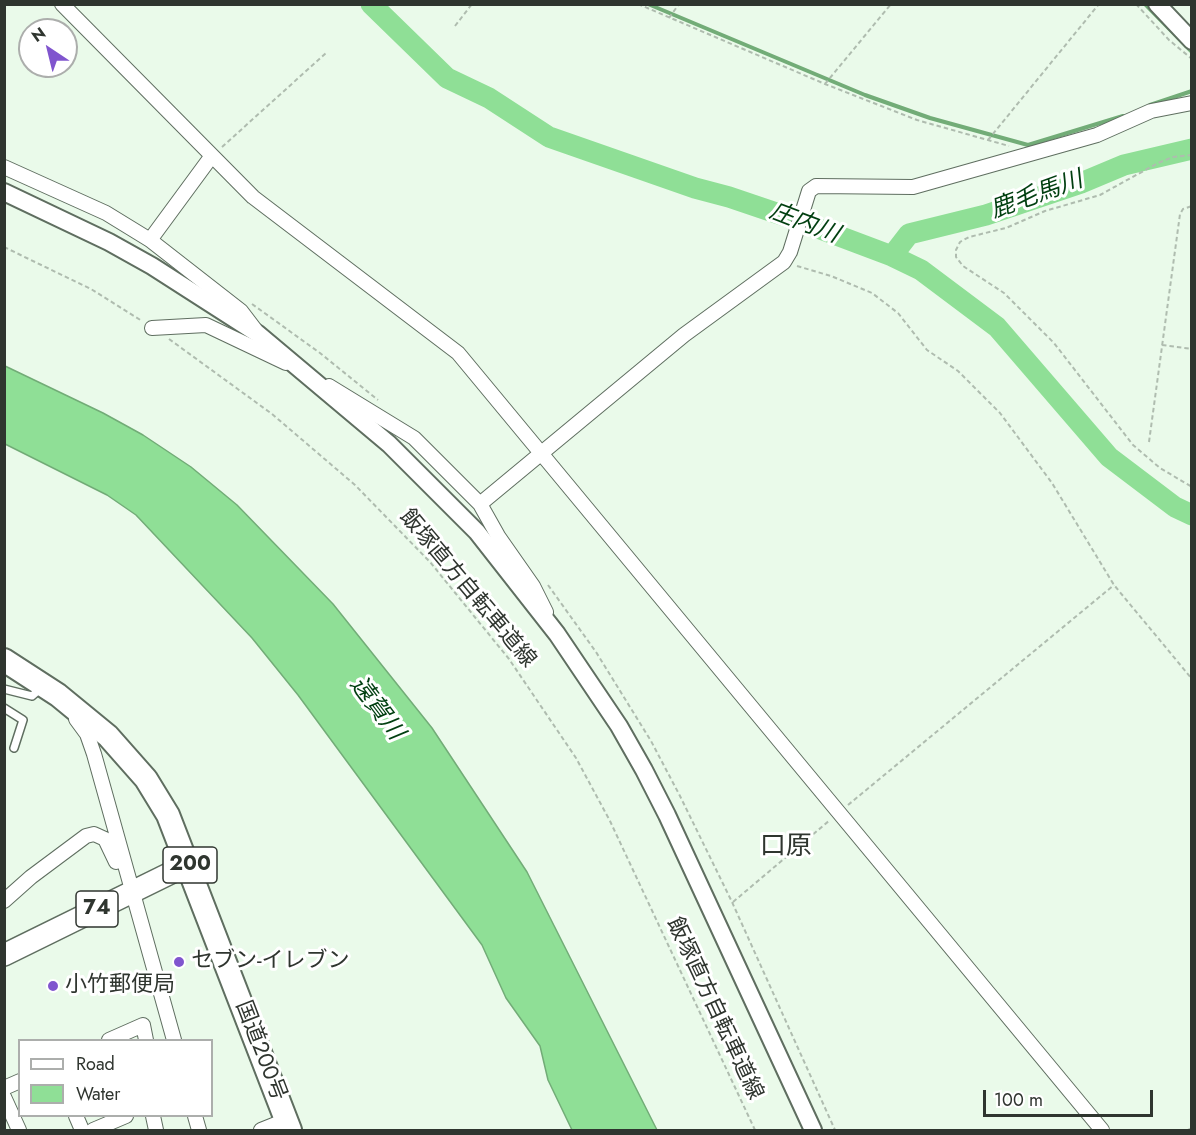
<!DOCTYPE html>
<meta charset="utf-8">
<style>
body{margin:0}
#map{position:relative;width:1196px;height:1135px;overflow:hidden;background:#eafaea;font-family:Jost,sans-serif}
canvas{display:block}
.frame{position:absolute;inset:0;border:6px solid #2f352f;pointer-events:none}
.legend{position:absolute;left:18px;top:1039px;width:195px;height:78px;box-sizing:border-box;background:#fff;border:2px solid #acaeac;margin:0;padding:8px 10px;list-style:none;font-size:18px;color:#2f352f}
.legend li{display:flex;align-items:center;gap:12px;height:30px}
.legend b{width:30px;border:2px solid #acaeac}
.north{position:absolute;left:18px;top:18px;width:60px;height:60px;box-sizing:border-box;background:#fff;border:2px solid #acaeac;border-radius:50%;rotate:325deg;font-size:16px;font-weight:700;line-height:24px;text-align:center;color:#2f352f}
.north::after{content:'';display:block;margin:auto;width:21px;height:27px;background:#8055ce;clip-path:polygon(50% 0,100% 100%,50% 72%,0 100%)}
.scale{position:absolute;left:983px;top:1090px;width:170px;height:27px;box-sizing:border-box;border:3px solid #2f352f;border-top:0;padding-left:8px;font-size:18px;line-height:21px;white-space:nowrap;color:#2f352f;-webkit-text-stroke:4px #fff;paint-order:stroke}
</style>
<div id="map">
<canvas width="1196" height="1135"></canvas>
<div class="frame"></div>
<ul class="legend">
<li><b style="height:8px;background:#fff"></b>Road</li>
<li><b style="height:16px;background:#8fdf96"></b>Water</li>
</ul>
<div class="north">N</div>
<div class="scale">100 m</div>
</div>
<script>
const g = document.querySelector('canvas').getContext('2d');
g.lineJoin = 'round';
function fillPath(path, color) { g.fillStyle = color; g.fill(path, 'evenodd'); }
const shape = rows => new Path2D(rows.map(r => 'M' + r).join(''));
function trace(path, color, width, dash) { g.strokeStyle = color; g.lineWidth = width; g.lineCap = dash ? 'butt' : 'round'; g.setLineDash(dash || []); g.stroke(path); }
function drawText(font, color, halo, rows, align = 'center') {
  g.font = font + ' Jost,"Noto Sans JP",sans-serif'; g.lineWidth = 6; g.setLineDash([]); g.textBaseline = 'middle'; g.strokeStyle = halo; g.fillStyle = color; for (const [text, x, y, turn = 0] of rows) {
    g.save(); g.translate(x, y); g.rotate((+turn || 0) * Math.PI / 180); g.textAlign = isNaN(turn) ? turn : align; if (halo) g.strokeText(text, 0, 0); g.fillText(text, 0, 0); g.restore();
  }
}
const water = shape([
 [5,366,103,413,143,435,191,467,237,505,333,604,432,728,527,872,657,1130,572,1130,548,1080,540,1046,506,998,482,945,298,695,252,638,136,515,107,495,5,444,5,366]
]);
fillPath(water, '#8fdf96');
trace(water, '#72ac77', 1.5);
trace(shape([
 [648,4,865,95,930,118,1028,145,1123,116],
 [1145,4,1192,52],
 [1150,105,1192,91]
]), '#72ac77', 4);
trace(shape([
 [371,4,447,78,489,98,549,137,695,188,729,197,791,218,892,256,921,270,997,327,1109,457,1175,507,1192,515],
 [892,256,909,234,986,215,1081,183,1124,165,1192,149]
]), '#8fdf96', 21);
const service = shape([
 [4,689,32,696,40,689],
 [4,708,23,720,14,748]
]);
const minor = shape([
 [62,4,253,197,458,353,1102,1130],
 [4,167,106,213,150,240,241,311,257,332],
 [150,240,211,157],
 [152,328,206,325,286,363],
 [329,386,414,438,480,504,498,536,533,586,546,612],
 [480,504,684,335,784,262,790,252,809,191,816,186,913,187,1097,135,1151,111,1192,103],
 [76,719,87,734,94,754,174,1040],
 [4,901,31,877,86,836,94,834,105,839,116,862],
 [109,1040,143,1025,146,1040],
 [4,1088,20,1081],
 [4,1097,19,1130],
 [76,1116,82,1130],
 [153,1116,156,1130],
 [195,1116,199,1130],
 [93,1130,126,1116],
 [261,1130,286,1120]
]);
const tertiary = shape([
 [1157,4,1192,41],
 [4,192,109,242,152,266,258,334,389,444,477,532,557,634,619,726,644,770,667,815,813,1130]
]);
const primary = shape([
 [4,955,189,864]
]);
const trunk = shape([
 [4,660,58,695,108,736,146,779,168,815,290,1130]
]);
trace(service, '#5f6e60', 10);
trace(minor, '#5f6e60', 16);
trace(tertiary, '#5f6e60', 20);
trace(primary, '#5f6e60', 24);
trace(trunk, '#5f6e60', 26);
trace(shape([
 [638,4,825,84,917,120,1009,146],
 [1136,4,1169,40,1192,59],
 [669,18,679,4],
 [455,26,472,4],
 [825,84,891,4],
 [988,140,1099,4],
 [222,147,326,53],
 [1192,155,1173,157,1158,163,1100,195,1045,211,1006,228,969,237,960,242,956,250,956,257,963,266,1004,293,1054,343,1133,445,1160,468,1192,487],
 [4,247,91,289,142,321],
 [797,266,831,276,872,293,898,313,927,350,958,371,1000,413,1052,483,1114,585,1192,679],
 [252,304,320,353,378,400],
 [169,339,272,414,355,485,430,562,509,659,576,758,610,821,755,1130],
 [1162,345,1192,349],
 [1149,442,1180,214,1183,209,1192,206],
 [548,585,596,652,651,741,680,796,732,902,835,1130],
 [848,805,1114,585],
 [733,902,830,820],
 [1188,1130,1192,1128]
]), '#afbcaf', 2, [4.5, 3]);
trace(service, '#fff', 7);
trace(minor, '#fff', 14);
trace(tertiary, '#fff', 16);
trace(primary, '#fff', 21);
trace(trunk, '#fff', 22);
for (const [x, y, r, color] of [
 [179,962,6,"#8055ce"],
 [53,986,6,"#8055ce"]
]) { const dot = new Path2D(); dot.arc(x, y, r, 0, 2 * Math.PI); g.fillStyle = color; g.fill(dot); trace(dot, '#fff', 2); }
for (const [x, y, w] of [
 [190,865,54],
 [97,909,42]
]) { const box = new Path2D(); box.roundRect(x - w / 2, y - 18, w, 36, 4.5); g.fillStyle = '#fff'; g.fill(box); trace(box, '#2f352f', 1.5); }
drawText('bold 21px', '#2f352f', null, [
 ["200",190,865],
 ["74",97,909]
]);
drawText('22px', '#2f352f', '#fff', [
 ["飯塚直方自転車道線",467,589,50],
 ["飯塚直方自転車道線",714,1009,65],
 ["国道200号",260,1051,69]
]);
drawText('22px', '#2f352f', '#fff', [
 ["セブン-イレブン",191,962],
 ["小竹郵便局",65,986]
], 'left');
drawText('italic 24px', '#013f10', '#fff', [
 ["鹿毛馬川",1037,196,-20],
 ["庄内川",804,224,21],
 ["遠賀川",376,709,53]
]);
drawText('26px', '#2f352f', '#fff', [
 ["口原",786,848]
]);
</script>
